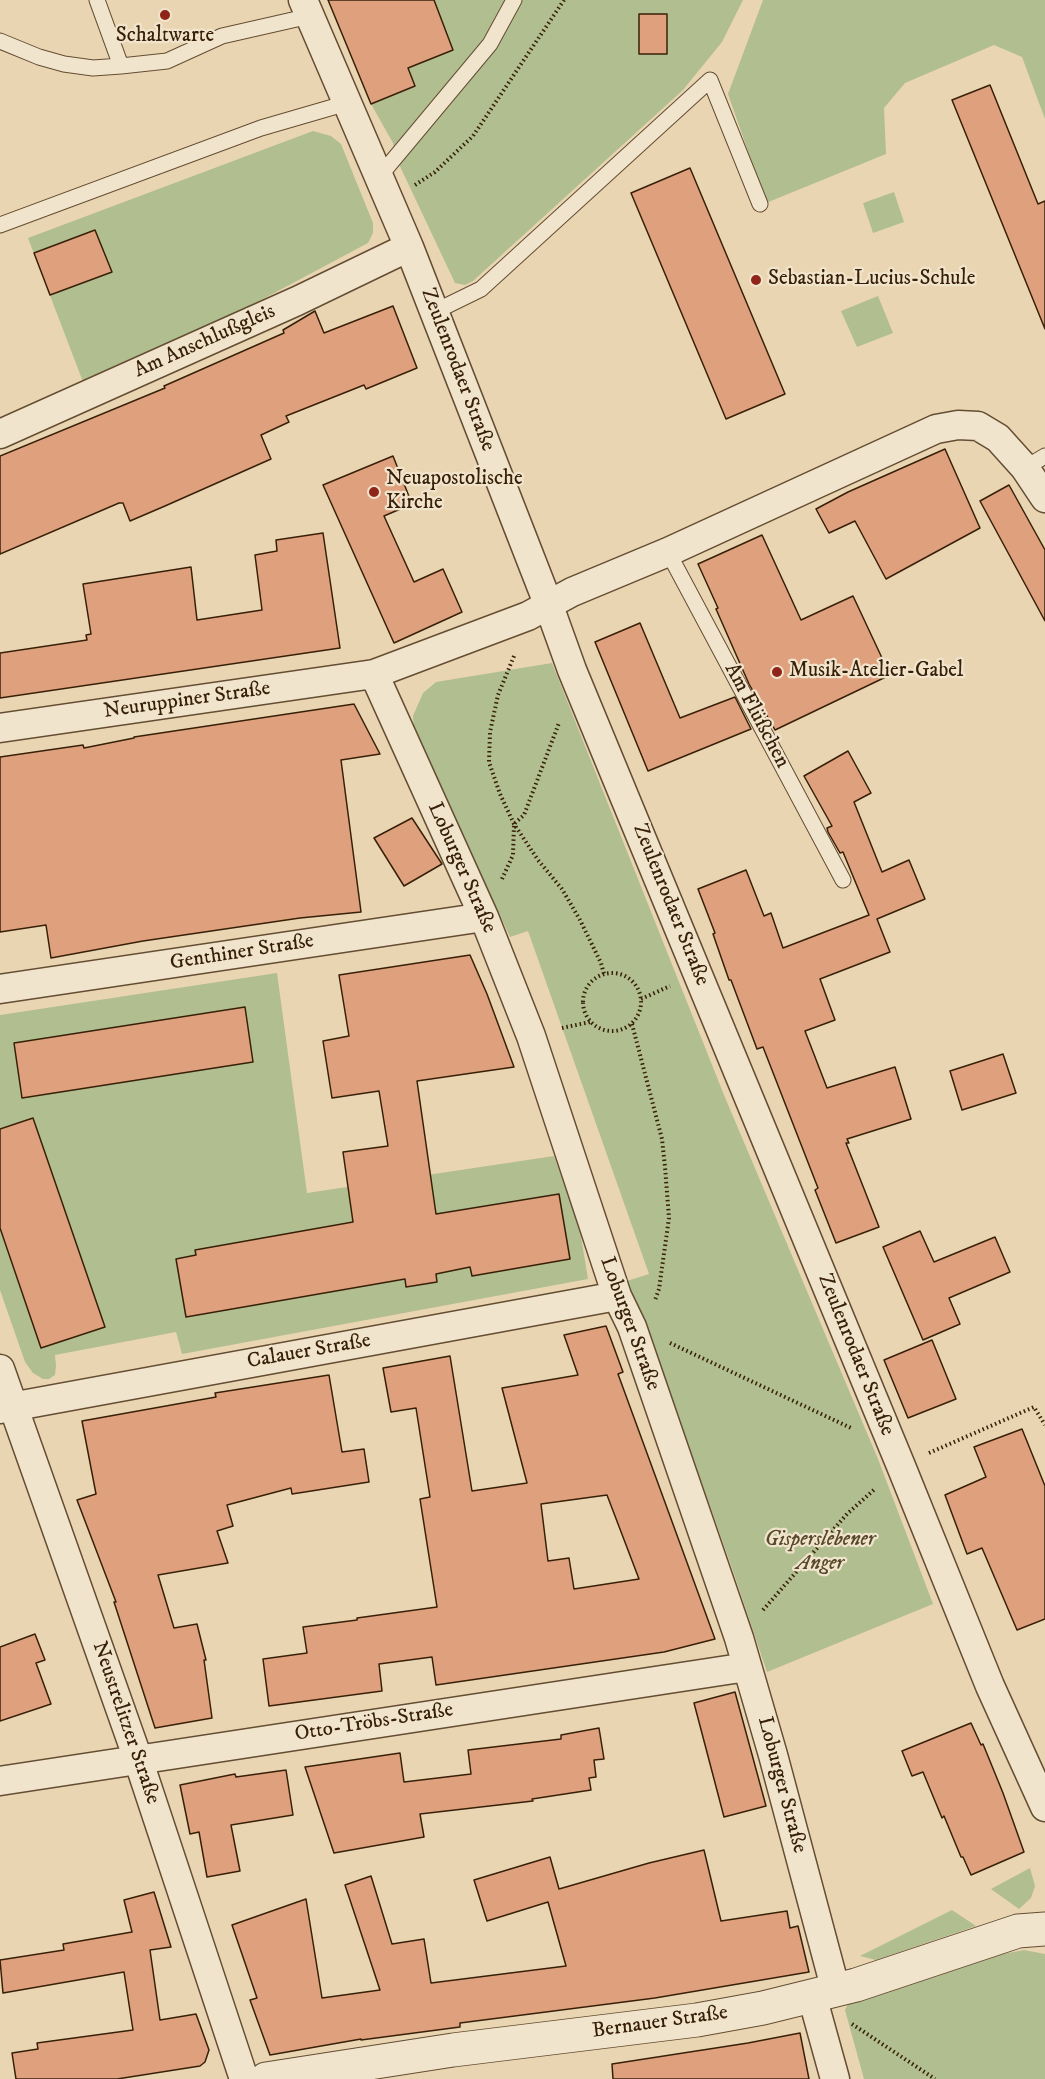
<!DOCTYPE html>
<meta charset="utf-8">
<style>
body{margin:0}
canvas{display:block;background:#ead5b2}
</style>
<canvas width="1045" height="2079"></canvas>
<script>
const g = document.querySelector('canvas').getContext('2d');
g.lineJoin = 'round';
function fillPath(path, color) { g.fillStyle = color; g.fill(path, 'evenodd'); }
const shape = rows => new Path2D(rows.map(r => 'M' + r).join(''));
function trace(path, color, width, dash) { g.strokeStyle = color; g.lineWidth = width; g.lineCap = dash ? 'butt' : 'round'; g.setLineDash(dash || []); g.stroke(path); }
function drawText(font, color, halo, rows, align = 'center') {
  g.font = font + ' "IM FELL DW Pica",serif'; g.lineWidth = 4.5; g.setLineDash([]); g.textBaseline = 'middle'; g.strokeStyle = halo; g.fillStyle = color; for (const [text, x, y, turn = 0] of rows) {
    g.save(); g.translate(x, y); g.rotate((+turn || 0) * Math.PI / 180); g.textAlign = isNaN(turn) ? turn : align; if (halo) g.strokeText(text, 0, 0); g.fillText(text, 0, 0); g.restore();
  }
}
fillPath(shape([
 [328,0,743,0,722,42,683,90,473,281,465,285,455,283,397,160,393,143,371,104],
 [763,0,1045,0,1045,119,1022,57,994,45,905,83,884,108,886,154,766,203,728,94],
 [313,131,331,136,341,144,373,223,373,233,368,243,156,356,85,387,28,238],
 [894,192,904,222,873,233,863,203],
 [878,296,893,333,857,347,841,311],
 [552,663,724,1095,878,1459,933,1604,767,1672,732,1568,656,1354,627,1281,649,1274,528,931,510,937,414,732,413,716,423,693,436,682],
 [277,973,307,1193,554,1156,579,1224,588,1279,182,1354,176,1332,55,1355,56,1366,55,1375,49,1379,43,1379,33,1373,25,1362,0,1290,0,1015],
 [1030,1868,1035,1886,1031,1898,1019,1909,991,1889],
 [952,1910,976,1926,876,1960,860,1956],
 [1024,1950,1045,1954,1045,2079,864,2079,845,2010,848,2004,993,1956]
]), '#b1be90');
const building = shape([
 [328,0,434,0,453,50,408,68,415,86,371,104,328,0],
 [639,14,667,14,667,54,639,54,639,14],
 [990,85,1038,204,1045,201,1045,329,952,100,990,85],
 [690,168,785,394,726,419,631,193,690,168],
 [95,230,112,272,50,295,34,253,95,230],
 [393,306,417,368,366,389,364,385,286,416,289,422,261,435,271,459,165,506,130,521,123,503,119,503,0,554,0,456,165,388,164,386,284,333,283,330,315,311,324,333,393,306],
 [945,449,980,528,886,579,855,521,829,533,816,509,848,492,945,449],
 [393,456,412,504,384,516,414,582,443,569,462,612,394,643,323,485,393,456],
 [1009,485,1045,550,1045,621,980,501,1009,485],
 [323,533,340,648,0,698,0,653,87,640,86,635,91,634,83,584,191,567,197,620,262,610,255,555,277,551,276,540,323,533],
 [762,535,801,620,853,596,890,675,775,730,749,684,716,609,718,608,698,564,762,535],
 [640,623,680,718,735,697,751,729,648,771,595,642,640,623],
 [354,704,380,754,341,760,361,912,300,918,143,941,51,958,46,925,0,932,0,757,83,745,84,748,134,738,134,737,354,704],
 [848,751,871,793,854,802,882,872,909,860,925,899,877,919,890,952,820,979,835,1020,805,1031,827,1088,895,1067,911,1119,847,1139,849,1143,846,1143,879,1227,836,1243,815,1190,818,1188,763,1047,757,1049,731,980,729,980,713,934,715,933,698,889,746,870,764,916,771,913,783,948,869,915,843,852,840,853,828,832,827,828,832,826,804,776,848,751],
 [412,818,442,864,404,886,374,838,412,818],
 [470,955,487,994,514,1067,417,1081,436,1214,559,1194,570,1259,472,1276,470,1267,436,1274,437,1282,406,1287,405,1279,186,1317,176,1259,196,1255,195,1250,353,1222,343,1152,388,1146,379,1091,332,1098,323,1041,349,1036,339,975,470,955],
 [245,1007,253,1062,22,1098,14,1043,245,1007],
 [1003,1054,1016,1093,962,1110,950,1071,1003,1054],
 [33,1118,105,1327,41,1348,0,1228,0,1129,33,1118],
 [920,1231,934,1262,995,1237,1010,1272,949,1298,960,1324,923,1340,883,1247,920,1231],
 [606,1326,623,1372,618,1374,715,1639,664,1652,436,1685,432,1657,379,1664,382,1691,269,1706,263,1659,307,1653,303,1627,357,1620,357,1618,437,1607,420,1499,430,1497,416,1408,391,1412,383,1368,450,1356,472,1491,527,1483,502,1388,578,1375,564,1335,606,1326],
 [607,1495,639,1579,574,1589,569,1558,548,1561,541,1504,607,1495],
 [932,1340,956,1399,908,1418,884,1360,932,1340],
 [329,1375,342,1452,364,1449,369,1482,292,1494,291,1488,227,1505,233,1526,217,1531,228,1563,158,1575,174,1628,197,1624,206,1660,204,1660,212,1718,155,1728,114,1602,116,1602,77,1500,96,1494,82,1421,216,1397,215,1393,329,1375],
 [1022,1429,1045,1486,1045,1619,1017,1630,982,1548,967,1554,945,1495,986,1477,974,1447,1022,1429],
 [35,1634,45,1660,36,1663,51,1704,0,1721,0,1647,35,1634],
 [735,1692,766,1806,724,1817,694,1703,735,1692],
 [971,1723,981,1745,983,1744,1003,1793,1024,1852,971,1875,963,1857,961,1857,944,1816,942,1818,923,1772,912,1776,902,1751,971,1723],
 [599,1728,604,1759,594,1760,596,1777,589,1778,591,1790,532,1799,533,1801,420,1814,424,1837,334,1853,305,1767,400,1753,404,1782,471,1774,468,1750,561,1739,561,1735,599,1728],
 [286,1770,293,1815,231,1825,240,1871,207,1877,199,1832,190,1834,180,1785,235,1774,236,1777,286,1770],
 [704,1850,721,1921,787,1911,790,1928,798,1926,809,1972,655,1998,460,2023,460,2027,361,2040,361,2039,270,2055,250,2000,257,1998,232,1925,306,1899,322,1998,380,1990,345,1885,371,1876,392,1944,424,1939,431,1983,566,1966,548,1902,487,1921,474,1880,550,1857,559,1889,649,1863,704,1850],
 [154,1892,171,1947,150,1950,160,2020,196,2014,209,2050,205,2062,200,2066,117,2079,16,2079,12,2053,38,2049,37,2043,133,2030,124,1972,3,1993,0,1960,64,1950,63,1944,132,1932,124,1900,154,1892],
 [800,2033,809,2079,613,2079,612,2064,748,2043,800,2033]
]);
fillPath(building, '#dfa17d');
trace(building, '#382008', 1.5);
const service = shape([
 [97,0,121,66],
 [0,41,39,57,64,64,93,68,121,66,167,61,222,36,310,16],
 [379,177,490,44,514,0],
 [0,225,261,128,347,103],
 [434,312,481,289,710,80,760,204],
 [1025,468,1045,456],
 [668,552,843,880]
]);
const minor = shape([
 [303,0,409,247,549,606,572,670,901,1466,990,1686,1045,1807],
 [0,434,297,301,409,247],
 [374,674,484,917,531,1036,617,1296,632,1327,739,1638,773,1755,836,1991],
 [0,728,374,674,528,616,572,592,668,552,936,429,958,425,978,426,998,438,1025,468,1045,498],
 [0,989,484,917],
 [0,1369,138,1759,244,2079],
 [0,1409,617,1296],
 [0,1781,747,1667],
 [812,1996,835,2079]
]);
const tertiary = shape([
 [266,2079,453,2050,697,2020,763,2008,856,1985,1018,1931,1045,1929]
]);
trace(service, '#644d32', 17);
trace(minor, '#644d32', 31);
trace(tertiary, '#644d32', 35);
trace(shape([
 [415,185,435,172,473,136,564,0],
 [514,656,498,695,490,732,489,762,500,794,514,824,538,860,562,889,580,920,601,963,604,974],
 [502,879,513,855,514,824,524,815,559,723],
 '583 1002a29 29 0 1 1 58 0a29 29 0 1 1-58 0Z',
 [641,999,670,986],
 [632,1024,662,1139,665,1167,669,1218,659,1289,655,1300],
 [562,1028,590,1022],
 [670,1343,851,1428],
 [929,1453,1034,1407,1045,1425],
 [763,1610,847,1514,876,1488],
 [852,2024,935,2079]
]), '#382008', 4, [1.5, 3]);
trace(service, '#f1e4cd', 15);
trace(minor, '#f1e4cd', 28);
trace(tertiary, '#f1e4cd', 33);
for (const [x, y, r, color] of [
 [165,15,6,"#8f2418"],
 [756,280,6,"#8f2418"],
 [374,492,6,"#8f2418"],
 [777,672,6,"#8f2418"]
]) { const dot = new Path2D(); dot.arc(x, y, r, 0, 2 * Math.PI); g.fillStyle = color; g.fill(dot); trace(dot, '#f1e4cd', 2); }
drawText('21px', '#382008', '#f1e4cd', [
 ["Schaltwarte",165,37,"center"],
 ["Sebastian-Lucius-Schule",768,280],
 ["Neuapostolische",386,480],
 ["Kirche",386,504],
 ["Musik-Atelier-Gabel",789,672]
], 'left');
drawText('21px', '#382008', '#f1e4cd', [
 ["Am Anschlußgleis",205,342,-24],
 ["Zeulenrodaer Straße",457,370,69],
 ["Neuruppiner Straße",187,701,-8],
 ["Am Flüßchen",756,716,62],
 ["Loburger Straße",461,868,66],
 ["Zeulenrodaer Straße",670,905,68],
 ["Genthiner Straße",242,953,-9],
 ["Loburger Straße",629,1324,70],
 ["Calauer Straße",309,1352,-10],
 ["Zeulenrodaer Straße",855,1355,68],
 ["Neustrelitzer Straße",125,1723,71],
 ["Otto-Tröbs-Straße",374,1723,-9],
 ["Loburger Straße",781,1785,75],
 ["Bernauer Straße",660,2023,-8]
]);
drawText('italic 21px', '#56482a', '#f1e4cd', [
 ["Gisperslebener",820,1541],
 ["Anger",820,1565]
]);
</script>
